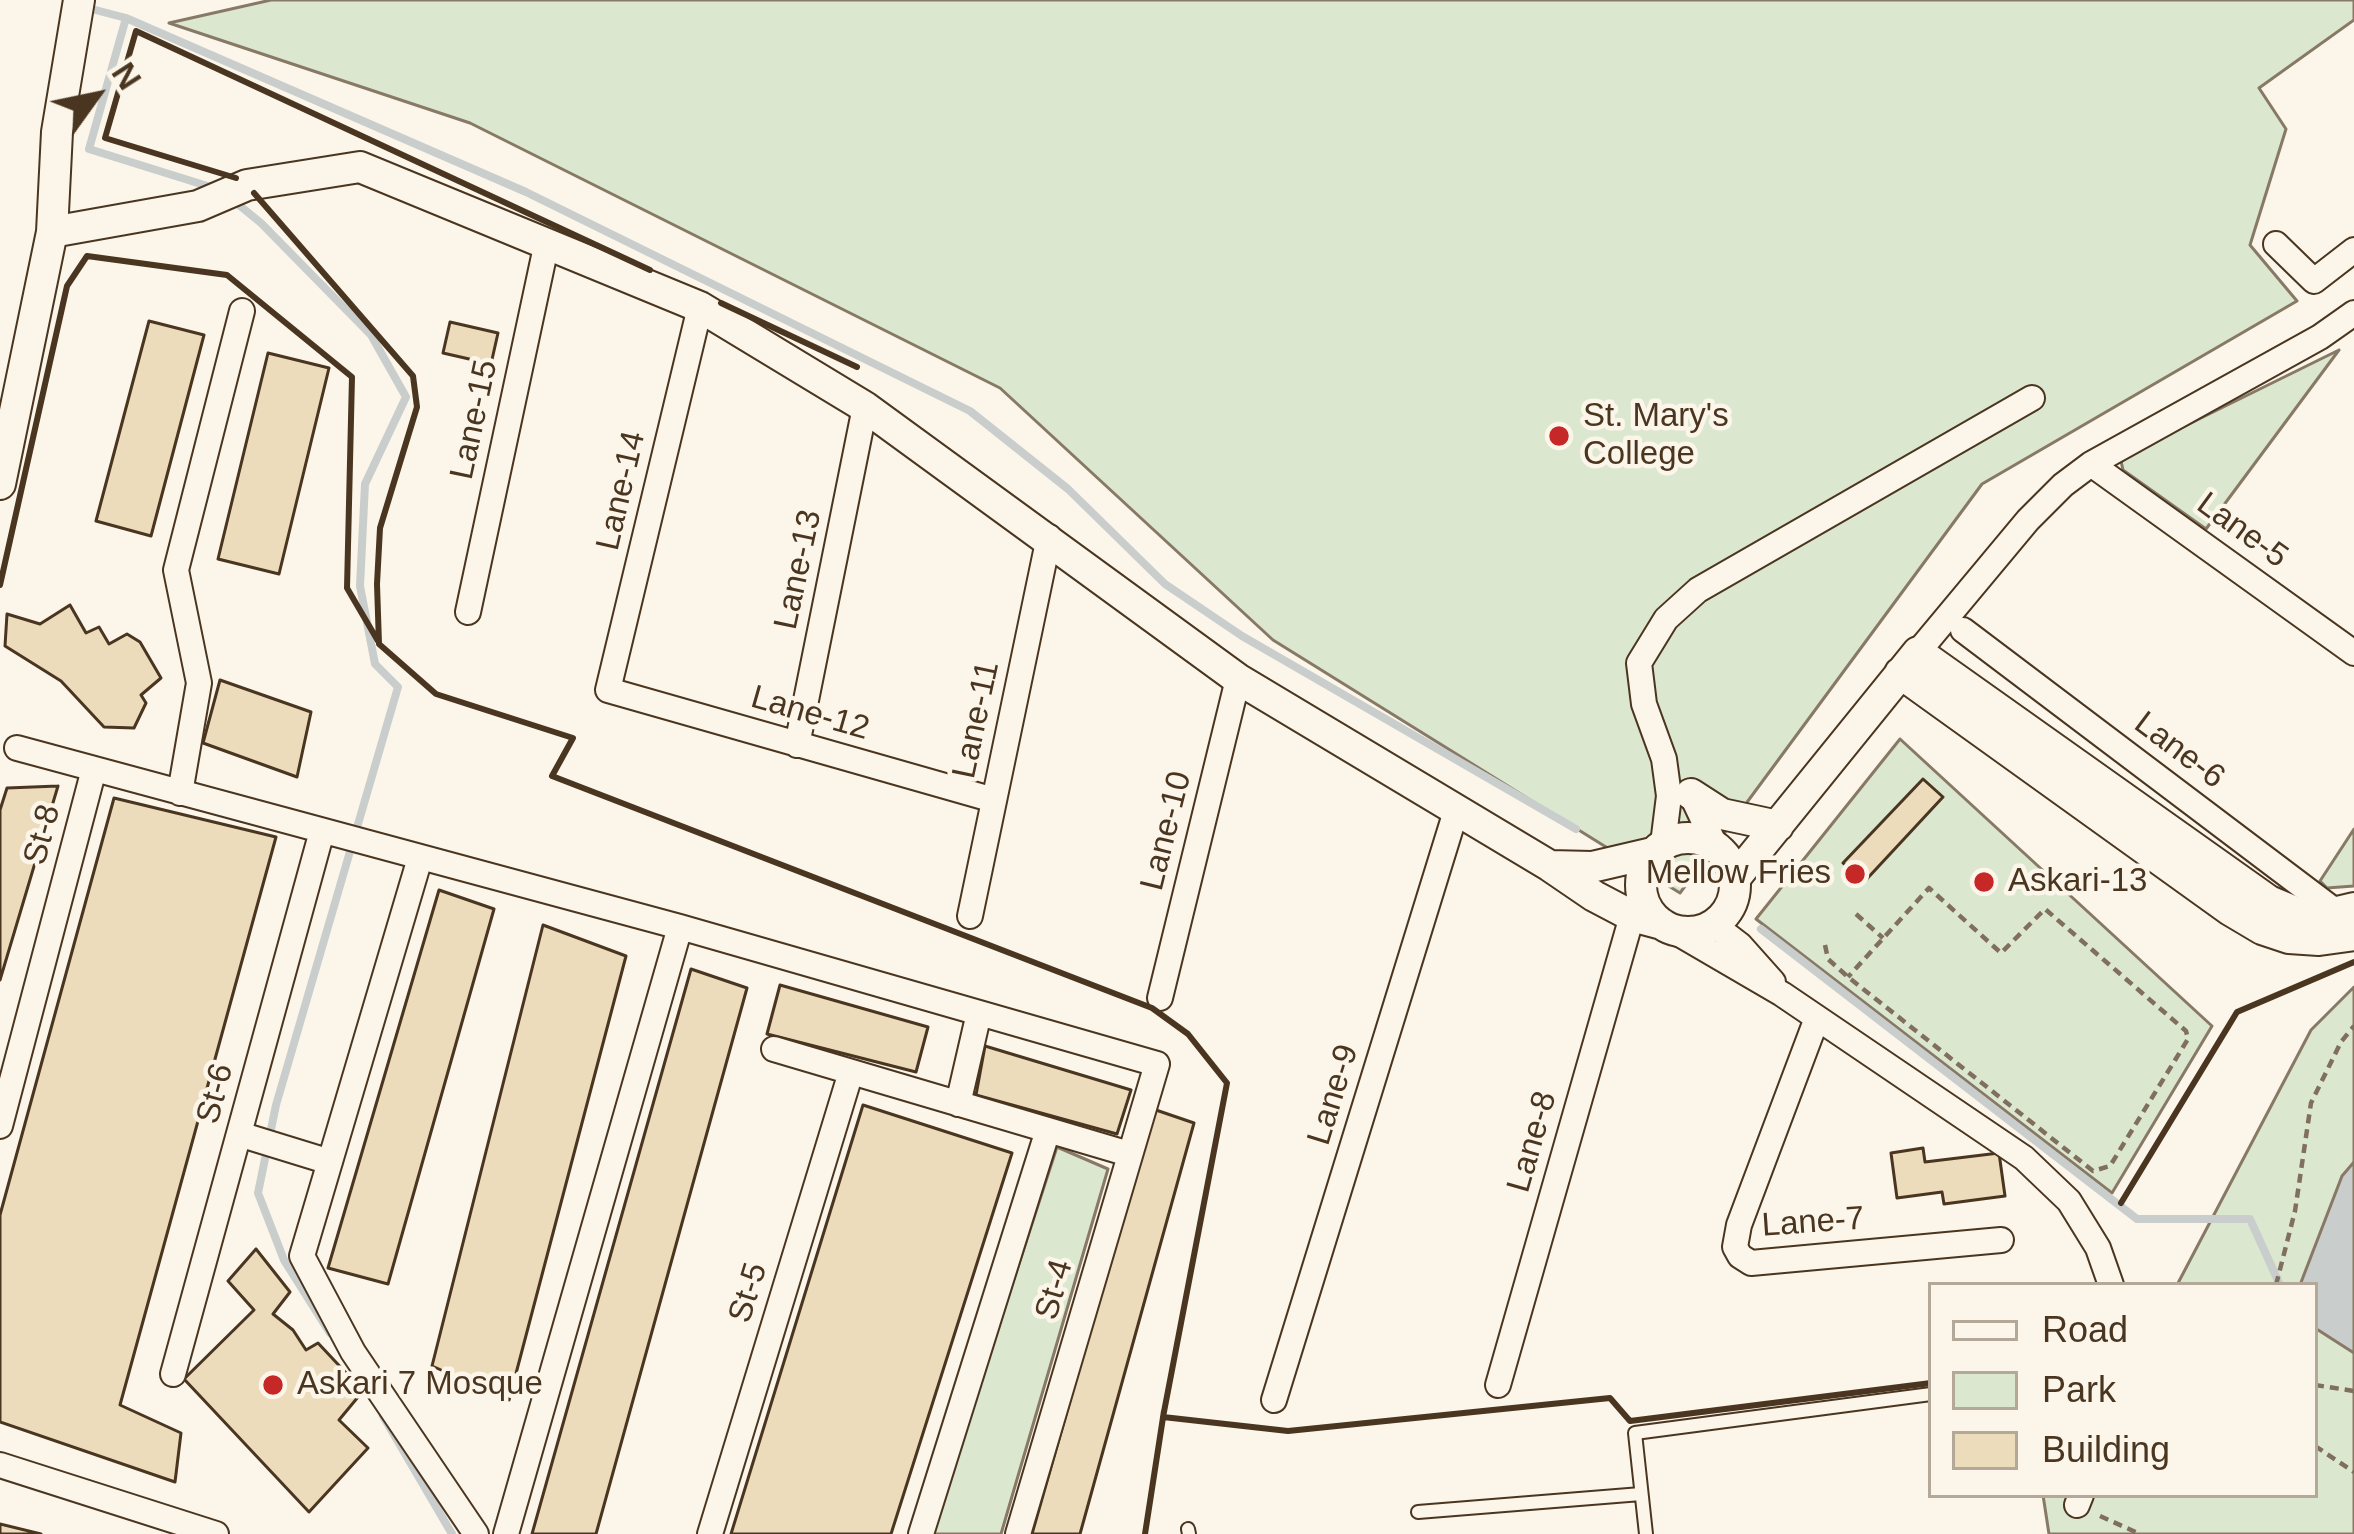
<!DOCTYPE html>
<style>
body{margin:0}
#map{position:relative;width:2354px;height:1534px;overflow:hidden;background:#fbf6e9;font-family:Helvetica,sans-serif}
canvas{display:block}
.legend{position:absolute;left:1928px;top:1282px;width:390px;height:216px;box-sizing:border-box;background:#fbf6e9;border:3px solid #b4a999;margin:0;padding:15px 21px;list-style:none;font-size:36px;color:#4a3520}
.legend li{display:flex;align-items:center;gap:24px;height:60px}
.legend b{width:60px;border:3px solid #b4a999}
.north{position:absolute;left:36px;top:36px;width:120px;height:120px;-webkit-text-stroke:9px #fbf6e9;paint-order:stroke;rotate:57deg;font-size:33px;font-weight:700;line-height:48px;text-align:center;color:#4a3520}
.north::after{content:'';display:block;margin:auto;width:42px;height:54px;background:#4a3520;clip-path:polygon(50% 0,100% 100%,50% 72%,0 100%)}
</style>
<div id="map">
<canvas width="2354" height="1534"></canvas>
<ul class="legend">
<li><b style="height:15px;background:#fbf6e9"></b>Road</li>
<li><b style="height:33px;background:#dce7d0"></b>Park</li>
<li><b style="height:33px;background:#ecdcbc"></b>Building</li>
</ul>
<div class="north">N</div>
</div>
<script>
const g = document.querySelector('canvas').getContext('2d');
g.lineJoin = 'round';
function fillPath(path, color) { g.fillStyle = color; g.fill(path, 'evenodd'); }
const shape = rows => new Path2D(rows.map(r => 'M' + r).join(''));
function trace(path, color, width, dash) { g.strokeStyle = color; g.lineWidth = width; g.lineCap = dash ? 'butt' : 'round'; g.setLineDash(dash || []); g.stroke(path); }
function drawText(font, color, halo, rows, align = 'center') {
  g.font = font + ' Helvetica,sans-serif'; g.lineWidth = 9; g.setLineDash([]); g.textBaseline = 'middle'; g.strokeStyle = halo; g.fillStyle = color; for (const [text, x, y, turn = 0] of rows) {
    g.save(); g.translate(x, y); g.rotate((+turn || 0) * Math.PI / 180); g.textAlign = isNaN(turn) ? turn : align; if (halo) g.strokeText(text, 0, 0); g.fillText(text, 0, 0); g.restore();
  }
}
const green = shape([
 [271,0,2354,0,2354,20,2259,88,2286,129,2250,245,2297,301,1982,484,1680,893,1273,640,1000,388,470,123,169,23,271,0],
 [2339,350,2206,529,2123,470,2121,461,2128,454,2339,350],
 [1900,739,2212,1026,2112,1193,1756,919,1900,739],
 [2354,829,2354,886,2327,888,2320,881,2354,829],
 [2354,987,2354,1534,2049,1534,2043,1495,2315,1495,2315,1285,2177,1285,2311,1030,2354,987],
 [1057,1147,1108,1169,1001,1534,931,1534,1057,1147]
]);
fillPath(green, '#dce7d0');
trace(green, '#887966', 3);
const water = shape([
 [2354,1162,2354,1353,2315,1328,2315,1285,2300,1285,2342,1176,2354,1162]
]);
fillPath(water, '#c9cecd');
trace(water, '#887966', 3);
trace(shape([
 [84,7,126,18,526,192,970,411,1068,489,1165,584,1242,636,1576,829],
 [126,18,89,149,217,189],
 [234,201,261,223,371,335,406,397,365,484,360,586,375,664,398,687,276,1105,258,1193,284,1260,330,1333],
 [1761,929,2137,1219,2250,1219,2280,1285],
 [383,1416,452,1534]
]), '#c9cecd', 8);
const building = shape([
 [149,321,204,335,151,536,96,521,149,321],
 [450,322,498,333,491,364,443,353,450,322],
 [268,353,329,368,279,574,218,559,268,353],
 [70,605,86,633,99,627,109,644,127,634,140,642,161,678,141,695,146,703,134,728,104,727,61,681,5,646,7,614,40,624,70,605],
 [220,680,311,712,297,777,203,743,220,680],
 [1923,779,1943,797,1864,882,1843,863,1923,779],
 [58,786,0,980,0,810,7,788,58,786],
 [114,798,276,837,120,1405,181,1433,175,1482,0,1422,0,1215,114,798],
 [439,890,494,909,388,1284,328,1268,439,890],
 [543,925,626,956,509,1400,432,1366,543,925],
 [691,969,747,988,596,1534,532,1534,691,969],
 [780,985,928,1027,916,1072,767,1034,780,985],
 [985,1046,1131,1090,1117,1134,976,1095,985,1046],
 [863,1105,1012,1153,891,1534,731,1534,863,1105],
 [1153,1109,1194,1123,1080,1534,1032,1534,1153,1109],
 [1923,1148,1925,1162,1999,1153,2005,1196,1944,1204,1942,1192,1897,1198,1891,1153,1923,1148],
 [256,1249,290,1292,273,1314,293,1330,306,1350,318,1343,363,1391,339,1420,368,1448,309,1512,184,1379,254,1310,228,1281,256,1249],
 [0,1524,41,1534,0,1534,0,1524]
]);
fillPath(building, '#ecdcbc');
trace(building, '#4a3520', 3);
const service = shape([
 [1418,1512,1641,1494],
 [1188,1529,1189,1534],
 [1646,1534,1635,1433,1931,1394]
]);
const minor = shape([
 [2276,244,2314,281,2354,250],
 [700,307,608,690,994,800],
 [2091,464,2354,653],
 [468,612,547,242],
 [1963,630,2343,917],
 [1918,652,2028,520,2063,485,2091,464,2320,337,2354,313],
 [797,745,865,407],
 [17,748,680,927,1157,1064,1018,1534],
 [180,793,199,683,176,570,242,311],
 [1691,794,1715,845],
 [1663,844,1669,796,1664,759,1644,704,1639,663,1666,619,1698,590,2032,398],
 [420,858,302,1256,353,1352,476,1534],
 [970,916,1049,537],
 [1714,925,1740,945,1773,982],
 [1674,931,1782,994,2024,1158,2069,1201,2098,1248,2111,1285],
 [1160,998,1238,679],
 [1817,1018,1739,1225,1735,1247,1740,1256,1751,1263,2001,1240],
 [774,1049,1129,1154],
 [958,1104,979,1013],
 [0,1126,94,769],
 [239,1134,330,1162],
 [173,1374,322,831],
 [1498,1385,1632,916],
 [1274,1400,1456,811],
 [0,1465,216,1534],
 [2077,1505,2081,1495],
 [506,1534,680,927],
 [710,1534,851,1072],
 [921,1534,1048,1130]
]);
const tertiary = shape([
 [52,232,198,206,247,185,360,167,700,307,865,407,1238,679,1550,866,1594,896,1632,916,1662,924],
 [0,484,52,232,57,132,79,0],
 [1900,673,2230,910,2262,929,2289,938,2319,940,2354,935],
 [1691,794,1722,814,1778,826],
 '1641 885a47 47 0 1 1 94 0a47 47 0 1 1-94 0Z',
 [1550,866,1592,867,1652,853],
 [1735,878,1918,652,2269,901,2300,914,2337,912,2354,908]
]);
trace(service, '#4a3520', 16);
trace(minor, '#4a3520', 28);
trace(tertiary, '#4a3520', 34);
trace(shape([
 [1856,914,1883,938],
 [1825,945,1828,959,1848,977,2093,1171,2110,1166,2188,1039,2186,1031,2045,909,2001,953,1929,888,1848,977],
 [2276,1285,2295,1211,2311,1103,2341,1042,2354,1026],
 [2315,1385,2354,1391],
 [2315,1446,2354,1472],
 [2100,1516,2140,1534]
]), '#7f6f5c', 4.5, [9, 6]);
trace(service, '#fbf6e9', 12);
trace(minor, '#fbf6e9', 24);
trace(tertiary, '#fbf6e9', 30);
trace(shape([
 [236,178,105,138,136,31,650,270],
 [254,193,413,376,417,407,380,528,377,584,379,644,436,694,573,738,552,776,1152,1008,1188,1034,1227,1083,1163,1417,1288,1431,1610,1398,1630,1421,1931,1383],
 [721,303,857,367],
 [0,585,67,286,87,256,227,275,352,377,347,588,378,641],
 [2121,1203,2237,1012,2354,962],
 [1145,1534,1164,1411]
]), '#4a3520', 6);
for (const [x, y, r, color] of [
 [1559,436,12,"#c62828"],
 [1855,874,12,"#c62828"],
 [1984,882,12,"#c62828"],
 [273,1385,12,"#c62828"]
]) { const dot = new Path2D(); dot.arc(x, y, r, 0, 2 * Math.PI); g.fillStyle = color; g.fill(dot); trace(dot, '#fbf6e9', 4.5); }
drawText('33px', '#4a3520', '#fbf6e9', [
 ["St. Mary's",1583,417],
 ["College",1583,455],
 ["Mellow Fries",1831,874,"right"],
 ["Askari-13",2008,882],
 ["Askari 7 Mosque",297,1385]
], 'left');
drawText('33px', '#4a3520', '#fbf6e9', [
 ["Lane-15",475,420,-78],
 ["Lane-14",622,491,-77],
 ["Lane-5",2242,531,36],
 ["Lane-13",799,570,-78],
 ["Lane-12",810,714,16],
 ["Lane-11",977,720,-78],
 ["Lane-6",2179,751,37],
 ["Lane-10",1167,831,-76],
 ["St-8",43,835,-75],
 ["St-6",216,1094,-75],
 ["Lane-9",1334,1095,-73],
 ["Lane-8",1533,1142,-74],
 ["Lane-7",1813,1223,-4],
 ["St-4",1055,1290,-74],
 ["St-5",749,1293,-73]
]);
</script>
